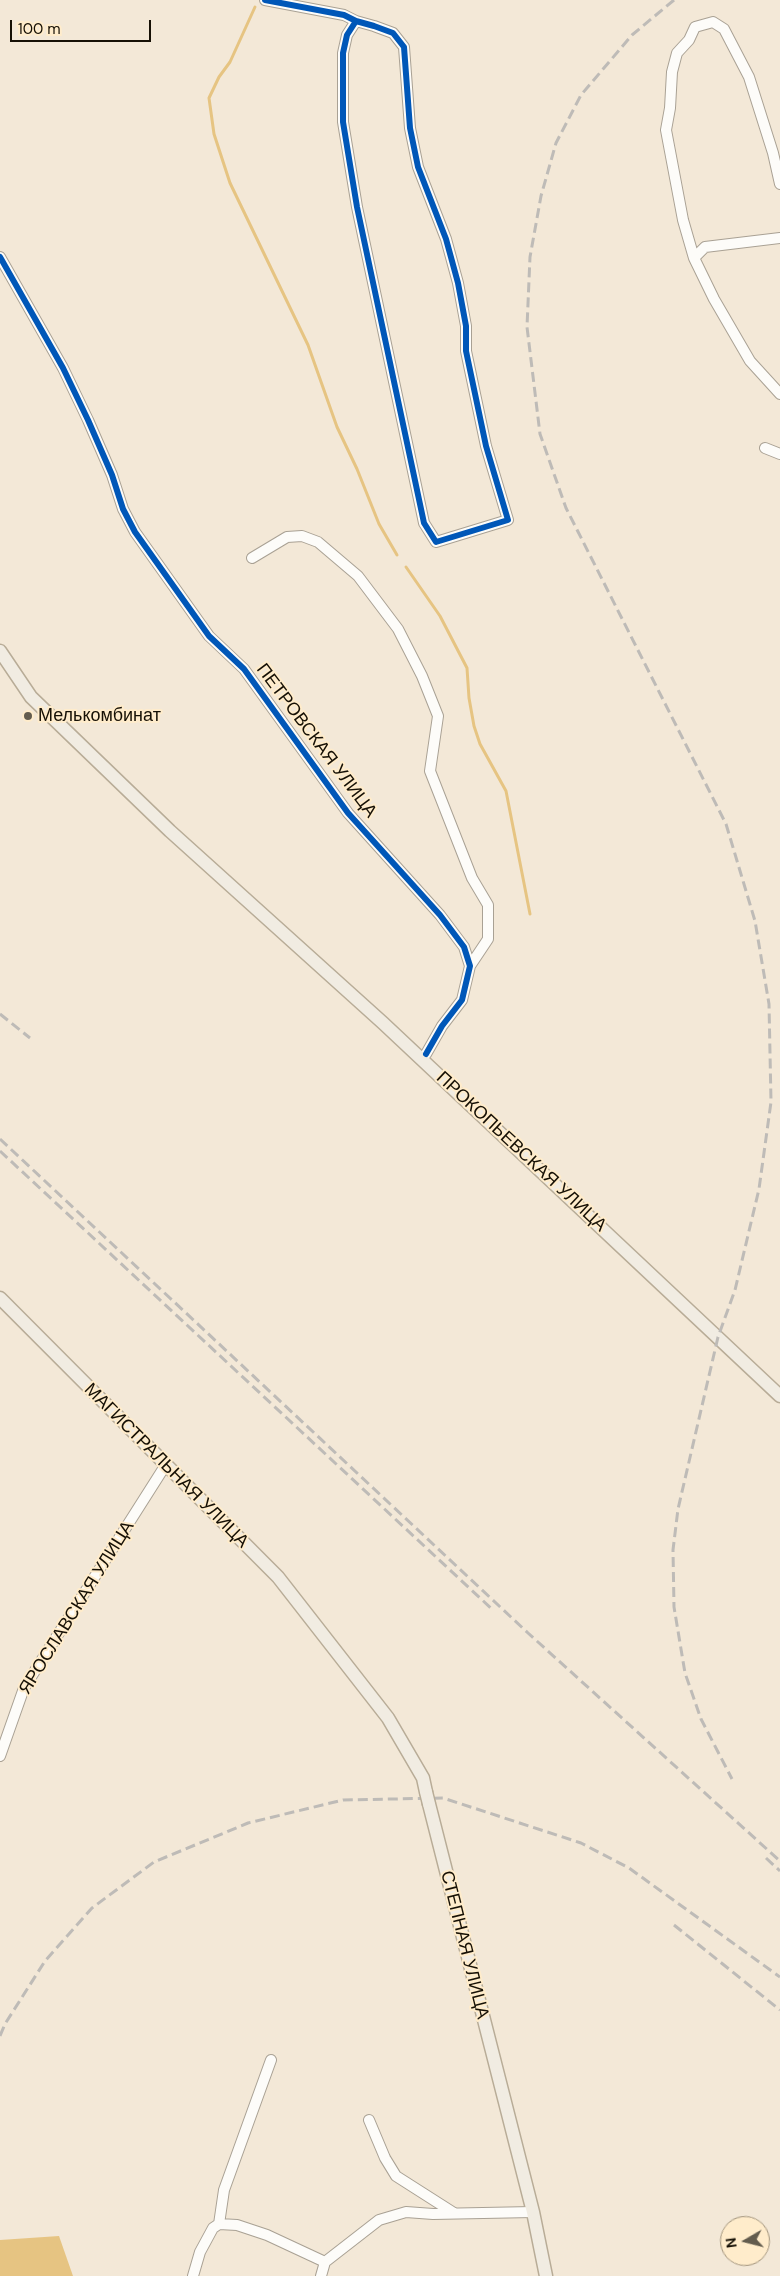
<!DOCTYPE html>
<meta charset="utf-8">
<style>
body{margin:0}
#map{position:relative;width:780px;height:2276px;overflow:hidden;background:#f3e8d7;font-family:"DM Sans",sans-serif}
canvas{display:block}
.north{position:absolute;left:720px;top:2216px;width:50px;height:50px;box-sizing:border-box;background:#ffeccb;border:1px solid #a2947c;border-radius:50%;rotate:262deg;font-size:14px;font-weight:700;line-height:20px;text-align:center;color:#161005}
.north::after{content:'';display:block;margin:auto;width:18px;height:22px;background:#635c4e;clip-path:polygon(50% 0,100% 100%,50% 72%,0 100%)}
.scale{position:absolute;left:10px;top:20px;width:141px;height:22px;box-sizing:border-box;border:2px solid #161005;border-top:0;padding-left:6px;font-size:15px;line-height:18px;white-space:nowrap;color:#161005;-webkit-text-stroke:4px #ffeccb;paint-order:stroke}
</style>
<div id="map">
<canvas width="780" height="2276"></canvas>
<div class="north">N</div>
<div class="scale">100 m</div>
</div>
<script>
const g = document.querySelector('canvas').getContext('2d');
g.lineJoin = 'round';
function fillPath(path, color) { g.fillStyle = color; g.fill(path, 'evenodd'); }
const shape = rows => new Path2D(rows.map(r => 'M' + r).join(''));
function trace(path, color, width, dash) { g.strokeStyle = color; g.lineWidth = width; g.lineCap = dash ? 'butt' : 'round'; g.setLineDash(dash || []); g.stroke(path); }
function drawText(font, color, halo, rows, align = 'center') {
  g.font = font + ' "DM Sans",sans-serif'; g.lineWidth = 4; g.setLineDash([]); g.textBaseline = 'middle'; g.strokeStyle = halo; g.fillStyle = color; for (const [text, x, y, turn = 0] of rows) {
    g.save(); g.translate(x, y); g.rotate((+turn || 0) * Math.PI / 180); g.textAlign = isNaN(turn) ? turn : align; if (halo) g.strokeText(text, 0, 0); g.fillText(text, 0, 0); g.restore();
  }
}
fillPath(shape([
 [59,2236,73,2276,0,2276,0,2240]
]), '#e6c482');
trace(shape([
 [255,7,230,62,219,77,209,98,214,134,230,183,308,345,337,427,357,469,379,524,397,555],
 [406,567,440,616,467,668,469,698,474,726,480,744,506,791,530,914]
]), '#e6c482', 3);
const minor = shape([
 [265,0,344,15,356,21,374,26,393,33,404,47,410,128,418,167,446,239,458,283,466,326,466,351,486,446,508,520,436,542,424,523,357,207,343,122,343,53,347,35,356,21],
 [780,238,705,247,694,258,714,299,750,361,780,394],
 [0,257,63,368,88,420,112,475,123,509,135,532,209,636,244,669,348,813,440,915,464,947,470,966,462,1000,442,1026,426,1054],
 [694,258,683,220,666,130,670,108,672,72,677,53,689,40,695,27,713,22,724,29,749,77,773,153,780,184],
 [765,448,780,454],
 [252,558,287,537,302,536,318,542,358,576,398,629,422,676,438,716,430,771,472,878,488,905,488,939,470,966],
 [0,1756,24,1688,165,1466],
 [369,2120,385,2158,396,2176,454,2213],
 [219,2224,237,2225,267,2235,325,2262,379,2220,406,2212,433,2214,533,2212],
 [193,2276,200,2252,213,2228,219,2224,224,2190,271,2060],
 [321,2276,325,2262]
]);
const major = shape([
 [0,651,31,697,170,831,383,1023,780,1396],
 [0,1298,278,1577,388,1718,423,1778,426,1792],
 [429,1804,533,2212,546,2276]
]);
trace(minor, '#a9a194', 12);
trace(major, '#b8ac97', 15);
trace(minor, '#fdfcf9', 10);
trace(major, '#f1ece2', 12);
trace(shape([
 [674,0,632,35,581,95,556,143,541,196,530,257,527,327,540,434,566,508,726,824,755,921,769,1004,771,1102,759,1189,735,1290,718,1337,678,1509,673,1550,674,1607,685,1673,701,1719,732,1779],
 [0,1014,30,1038],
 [0,1139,528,1633,780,1861],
 [0,1151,494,1611],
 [766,1858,780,1871],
 [674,1925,780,2010],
 [0,2036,5,2024,45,1961,92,1908,154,1862,248,1823,343,1800,443,1798,581,1843,629,1868,780,1977]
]), '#bebbb7', 3, [10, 5]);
const majorBridge = shape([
 [426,1792,429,1804]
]);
trace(majorBridge, '#b8ac97', 15, []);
trace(majorBridge, '#f1ece2', 12);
trace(shape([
 [265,0,344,15,356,21,374,26,393,33,404,47,410,128,418,167,446,239,458,283,466,326,466,351,486,446,508,520,436,542,424,523,357,207,343,122,343,53,347,35,356,21],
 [0,257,63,368,88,420,112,475,123,509,135,532,209,636,244,669,348,813,440,915,464,947,470,966,462,1000,442,1026,426,1054]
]), '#0057b8', 6);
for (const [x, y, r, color] of [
 [28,716,5,"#635c4e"]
]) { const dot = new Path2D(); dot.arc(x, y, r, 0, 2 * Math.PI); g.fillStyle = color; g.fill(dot); trace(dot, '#ffeccb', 2); }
drawText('18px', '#161005', '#ffeccb', [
 ["Мелькомбинат",38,716]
], 'left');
drawText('18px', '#161005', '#ffeccb', [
 ["ПЕТРОВСКАЯ УЛИЦА",316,741,53],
 ["ПРОКОПЬЕВСКАЯ УЛИЦА",521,1152,43],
 ["МАГИСТРАЛЬНАЯ УЛИЦА",166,1466,45],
 ["ЯРОСЛАВСКАЯ УЛИЦА",77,1608,-58],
 ["СТЕПНАЯ УЛИЦА",464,1945,76]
]);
</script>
